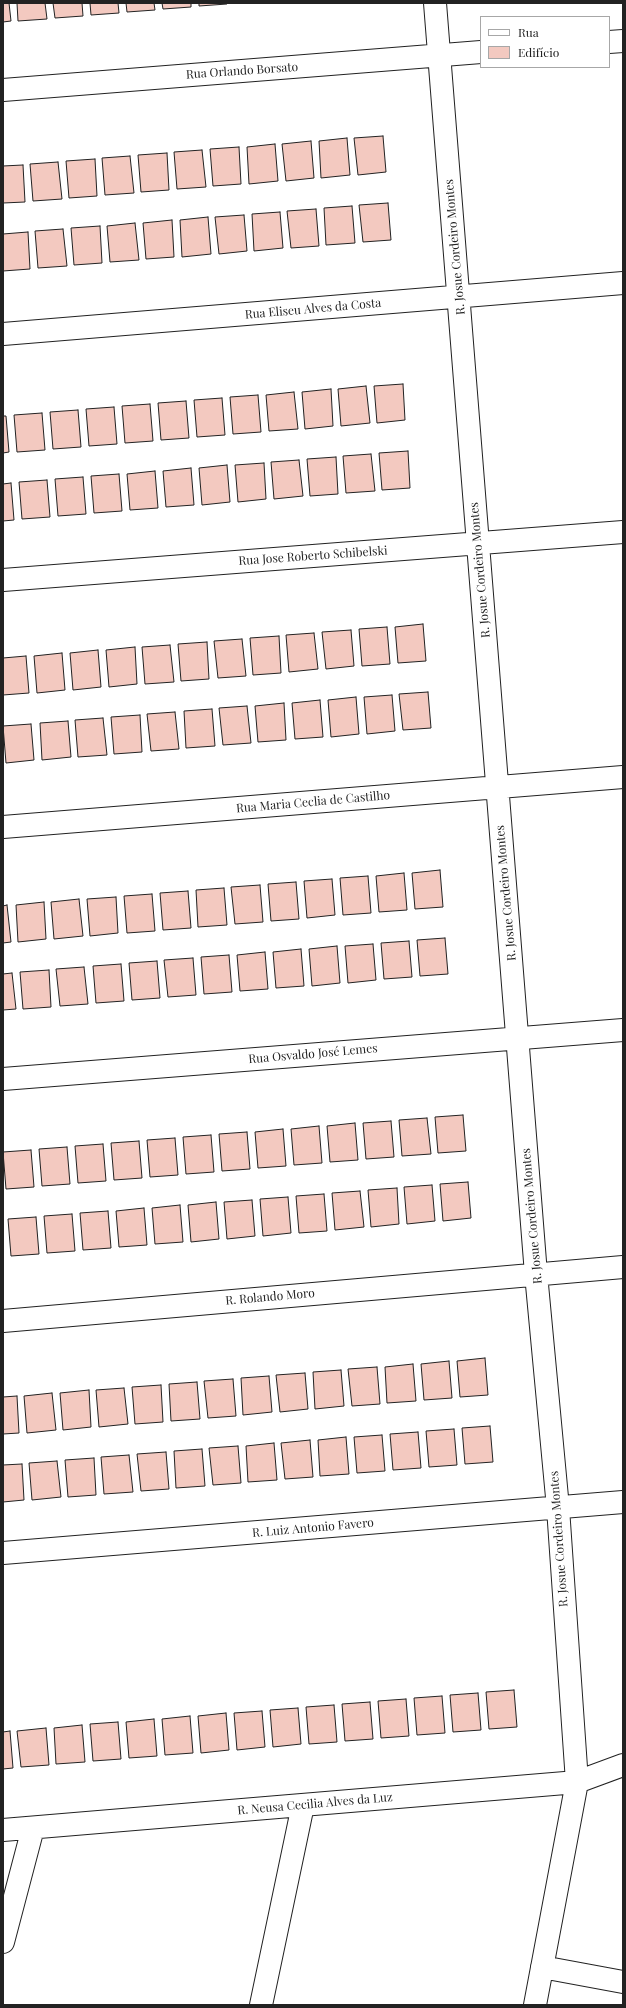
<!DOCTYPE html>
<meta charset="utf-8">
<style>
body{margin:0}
#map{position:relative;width:626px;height:2008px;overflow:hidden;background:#fff;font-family:"Playfair Display",serif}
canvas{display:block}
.frame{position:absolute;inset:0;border:4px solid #222;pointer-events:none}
.legend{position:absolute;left:480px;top:16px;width:130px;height:52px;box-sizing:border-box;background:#fff;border:1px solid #a7a7a7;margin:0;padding:5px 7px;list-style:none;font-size:12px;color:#222}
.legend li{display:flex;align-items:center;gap:8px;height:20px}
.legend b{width:20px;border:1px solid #a7a7a7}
</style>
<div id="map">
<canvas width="626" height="2008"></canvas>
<div class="frame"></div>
<ul class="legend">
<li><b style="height:5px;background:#fff"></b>Rua</li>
<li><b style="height:11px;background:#f3c9c0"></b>Edifício</li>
</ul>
</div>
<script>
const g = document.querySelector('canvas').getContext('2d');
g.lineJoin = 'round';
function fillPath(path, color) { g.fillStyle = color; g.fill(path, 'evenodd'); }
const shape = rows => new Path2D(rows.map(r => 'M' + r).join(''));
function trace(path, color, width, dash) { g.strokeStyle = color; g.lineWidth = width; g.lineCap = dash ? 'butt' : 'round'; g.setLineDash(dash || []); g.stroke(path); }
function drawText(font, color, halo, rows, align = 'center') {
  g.font = font + ' "Playfair Display",serif'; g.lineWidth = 3; g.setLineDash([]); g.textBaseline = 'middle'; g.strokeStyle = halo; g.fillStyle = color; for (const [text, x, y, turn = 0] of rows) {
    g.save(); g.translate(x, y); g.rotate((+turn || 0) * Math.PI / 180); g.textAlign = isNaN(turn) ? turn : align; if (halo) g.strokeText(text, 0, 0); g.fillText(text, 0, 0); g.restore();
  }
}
const building = shape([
 [3,3,9,3,11,21,3,22,3,3],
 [17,3,45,3,47,19,18,21,17,3],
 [53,3,82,3,83,16,55,18,53,3],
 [90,3,118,3,119,13,91,15,90,3],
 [126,3,154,3,155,10,127,12,126,3],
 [162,3,191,3,191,7,163,9,162,3],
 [199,3,227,3,227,4,199,6,199,3],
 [383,136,386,172,358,175,354,138,383,136],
 [347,138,350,175,321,178,319,141,347,138],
 [311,141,314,178,286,181,282,144,311,141],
 [275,144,278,181,249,184,247,147,275,144],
 [239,147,241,184,213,186,210,149,239,147],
 [202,150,206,187,177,189,174,152,202,150],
 [167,153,169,190,141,192,138,155,167,153],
 [130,156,134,193,105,195,102,158,130,156],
 [95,159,97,196,69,198,66,161,95,159],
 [58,162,62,199,33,201,30,164,58,162],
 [23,165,25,202,3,203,3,166,23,165],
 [388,203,391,240,363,242,359,205,388,203],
 [352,206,355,243,326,245,324,208,352,206],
 [316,209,319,246,291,248,287,211,316,209],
 [280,212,283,248,254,251,252,214,280,212],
 [244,215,247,251,219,254,215,217,244,215],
 [208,217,211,254,182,257,180,220,208,217],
 [172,220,174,257,146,259,143,223,172,220],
 [135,223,139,260,110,262,107,226,135,223],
 [100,226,102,263,74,265,71,228,100,226],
 [63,229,67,266,38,268,35,231,63,229],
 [28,232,30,269,3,271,3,234,28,232],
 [403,384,405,420,377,423,374,386,403,384],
 [366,386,370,423,341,426,338,389,366,386],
 [331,389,333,426,305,429,302,392,331,389],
 [294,392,298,429,269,431,266,395,294,392],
 [258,395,261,432,233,434,230,397,258,395],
 [222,398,225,435,197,437,194,400,222,398],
 [186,401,189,438,161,440,158,403,186,401],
 [150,404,153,441,125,443,122,406,150,404],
 [114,407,117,444,89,446,86,409,114,407],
 [78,410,81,447,53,449,50,412,78,410],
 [42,413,45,450,17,452,14,415,42,413],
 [3,416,6,416,9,452,3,453,3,416],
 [408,451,410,488,382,490,379,453,408,451],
 [371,454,375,491,346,493,343,456,371,454],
 [336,457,338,494,310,496,307,459,336,457],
 [299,460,303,496,274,499,271,462,299,460],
 [264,463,266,499,238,502,235,465,264,463],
 [227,465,230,502,202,505,199,468,227,465],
 [191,468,194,505,166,507,163,471,191,468],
 [155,471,158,508,130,510,127,474,155,471],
 [119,474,122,511,94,513,91,476,119,474],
 [83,477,86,514,58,516,55,479,83,477],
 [47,480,50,517,22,519,19,482,47,480],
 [11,483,14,520,3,521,3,484,11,483],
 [423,624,426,661,398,663,395,627,423,624],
 [387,627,390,664,362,666,359,629,387,627],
 [351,630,354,666,326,669,322,632,351,630],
 [314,633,318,669,289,672,286,635,314,633],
 [279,636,281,673,253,675,250,638,279,636],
 [242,639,246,676,218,678,214,641,242,639],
 [207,642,209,679,181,681,178,644,207,642],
 [170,645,174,682,145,684,142,647,170,645],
 [135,647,137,684,109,687,106,650,135,647],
 [98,650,101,687,73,690,70,653,98,650],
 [62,653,65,690,37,693,34,656,62,653],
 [26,656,29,693,3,695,3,658,26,656],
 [428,692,431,728,403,730,399,694,428,692],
 [392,695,395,731,367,734,364,697,392,695],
 [356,697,359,734,331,737,328,700,356,697],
 [320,700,323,737,295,739,292,703,320,700],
 [284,703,286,740,258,742,255,706,284,703],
 [247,706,251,743,223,745,219,708,247,706],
 [212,709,215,746,186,748,184,711,212,709],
 [175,712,179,749,151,751,147,714,175,712],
 [140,715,142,752,114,754,111,717,140,715],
 [103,718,107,755,78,757,75,720,103,718],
 [68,721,71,757,42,760,40,723,68,721],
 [31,724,34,760,6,763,3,726,31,724],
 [440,870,443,907,415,909,412,873,440,870],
 [404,873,407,910,379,912,376,876,404,873],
 [368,876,371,913,343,915,340,878,368,876],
 [332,879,335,915,307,918,304,881,332,879],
 [296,882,299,919,271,921,268,884,296,882],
 [260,885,263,922,235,924,231,887,260,885],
 [224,888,227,925,198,927,196,890,224,888],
 [188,891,191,928,163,930,160,893,188,891],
 [152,894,155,931,127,933,124,896,152,894],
 [116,897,118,933,90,936,87,899,116,897],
 [79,899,83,936,54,939,51,902,79,899],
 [44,902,46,939,18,942,16,905,44,902],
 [7,905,11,942,3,943,3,906,7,905],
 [445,938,448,974,420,976,417,940,445,938],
 [409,941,412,977,384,979,381,943,409,941],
 [373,944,376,980,348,983,345,946,373,944],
 [337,946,340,983,312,986,309,949,337,946],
 [301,949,304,986,276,988,273,952,301,949],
 [265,952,268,989,240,991,237,955,265,952],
 [229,955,232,992,204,994,201,957,229,955],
 [193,958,196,995,168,997,164,960,193,958],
 [157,961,160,998,132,1000,129,963,157,961],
 [121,964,124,1001,96,1003,93,966,121,964],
 [84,967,88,1004,60,1006,56,969,84,967],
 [49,970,51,1007,23,1009,20,972,49,970],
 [12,973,16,1009,3,1010,3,974,12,973],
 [463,1115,466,1151,438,1153,435,1117,463,1115],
 [427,1118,431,1154,402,1156,399,1120,427,1118],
 [391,1121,394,1157,366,1159,363,1123,391,1121],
 [355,1123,358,1160,330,1162,327,1126,355,1123],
 [319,1126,322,1163,294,1165,291,1129,319,1126],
 [283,1129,286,1166,258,1168,255,1132,283,1129],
 [247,1132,250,1169,222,1171,219,1134,247,1132],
 [211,1135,214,1172,186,1174,183,1137,211,1135],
 [175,1138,178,1175,150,1177,147,1140,175,1138],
 [139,1141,142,1178,114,1180,111,1143,139,1141],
 [103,1144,106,1181,78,1183,75,1146,103,1144],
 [67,1147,70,1184,42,1186,39,1149,67,1147],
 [31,1150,34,1187,6,1189,3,1152,31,1150],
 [468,1182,471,1218,443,1221,440,1184,468,1182],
 [432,1185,435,1221,407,1224,404,1187,432,1185],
 [397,1188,399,1224,371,1227,368,1190,397,1188],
 [360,1191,364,1227,335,1230,332,1193,360,1191],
 [324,1194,327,1231,299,1233,296,1196,324,1194],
 [288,1197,291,1233,263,1236,260,1199,288,1197],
 [252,1200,255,1236,227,1239,224,1202,252,1200],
 [216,1202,219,1239,191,1242,188,1205,216,1202],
 [180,1205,183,1242,155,1244,152,1208,180,1205],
 [144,1208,147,1245,119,1247,116,1211,144,1208],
 [108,1211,111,1248,83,1250,80,1213,108,1211],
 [72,1214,75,1251,47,1253,44,1216,72,1214],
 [36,1217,39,1254,11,1256,8,1219,36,1217],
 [485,1358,488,1395,460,1397,457,1361,485,1358],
 [449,1361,452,1398,424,1400,421,1364,449,1361],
 [413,1364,416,1401,387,1403,385,1367,413,1364],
 [377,1367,380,1404,352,1406,348,1369,377,1367],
 [341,1370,344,1406,315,1409,313,1372,341,1370],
 [305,1373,308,1409,280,1412,276,1375,305,1373],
 [269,1376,272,1412,243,1415,241,1378,269,1376],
 [233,1379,236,1416,208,1418,204,1381,233,1379],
 [197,1382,200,1419,171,1421,169,1384,197,1382],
 [161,1385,163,1422,135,1424,132,1387,161,1385],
 [124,1388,128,1424,99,1427,96,1390,124,1388],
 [89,1390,91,1427,63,1430,60,1393,89,1390],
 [52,1393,56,1430,27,1433,24,1396,52,1393],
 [17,1396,19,1433,3,1434,3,1397,17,1396],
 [490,1426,493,1462,465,1464,462,1428,490,1426],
 [454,1429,457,1465,429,1467,426,1431,454,1429],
 [418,1432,421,1468,393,1470,390,1434,418,1432],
 [382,1435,385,1471,357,1473,354,1437,382,1435],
 [346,1437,349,1474,320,1476,318,1440,346,1437],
 [310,1440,313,1477,285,1479,281,1443,310,1440],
 [274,1443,277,1480,248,1482,246,1446,274,1443],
 [238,1446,241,1483,213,1485,209,1448,238,1446],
 [202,1449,205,1486,176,1488,174,1451,202,1449],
 [166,1452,169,1489,141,1491,137,1454,166,1452],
 [129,1455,133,1492,104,1494,101,1457,129,1455],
 [94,1458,96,1495,68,1497,65,1460,94,1458],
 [57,1461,61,1497,32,1500,29,1463,57,1461],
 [22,1464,24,1500,3,1502,3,1465,22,1464],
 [514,1690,517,1727,489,1729,486,1692,514,1690],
 [478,1693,481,1730,453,1732,450,1695,478,1693],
 [442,1696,445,1733,417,1735,414,1698,442,1696],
 [406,1699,409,1736,381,1738,378,1701,406,1699],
 [370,1702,373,1739,345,1741,342,1704,370,1702],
 [334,1705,337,1742,309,1744,306,1707,334,1705],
 [298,1708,301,1744,273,1747,270,1710,298,1708],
 [262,1711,265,1747,237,1750,234,1713,262,1711],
 [226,1713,229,1750,201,1753,198,1716,226,1713],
 [190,1716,193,1753,165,1755,162,1719,190,1716],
 [154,1719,157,1756,129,1758,126,1722,154,1719],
 [118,1722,121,1759,93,1761,90,1724,118,1722],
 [82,1725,85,1762,56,1764,54,1728,82,1725],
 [46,1728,49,1765,21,1767,17,1731,46,1728],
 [10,1731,13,1768,3,1769,3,1732,10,1731]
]);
fillPath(building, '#f3c9c0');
trace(building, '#222', 1);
const minor = shape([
 [435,3,536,1274,558,1508,577,1782,535,2005],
 [609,42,623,41],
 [3,90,481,52],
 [3,334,623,283],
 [3,580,623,532],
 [3,827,623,777],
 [3,1079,623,1030],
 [3,1321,623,1267],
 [3,1553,623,1502],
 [3,1830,577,1782,623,1765],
 [3,1942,33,1828],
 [542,1967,623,1982],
 [261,2005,303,1805]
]);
trace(minor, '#222', 24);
trace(minor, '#fff', 22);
drawText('12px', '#222', '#fff', [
 ["Rua Orlando Borsato",242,71,-4],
 ["R. Josue Cordeiro Montes",455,247,-95],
 ["Rua Eliseu Alves da Costa",313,309,-5],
 ["Rua Jose Roberto Schibelski",313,556,-4],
 ["R. Josue Cordeiro Montes",480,570,-95],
 ["Rua Maria Ceclia de Castilho",313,802,-5],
 ["R. Josue Cordeiro Montes",506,893,-95],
 ["Rua Osvaldo José Lemes",313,1054,-5],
 ["R. Josue Cordeiro Montes",532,1216,-95],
 ["R. Rolando Moro",270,1297,-5],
 ["R. Luiz Antonio Favero",313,1528,-5],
 ["R. Josue Cordeiro Montes",559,1539,-94],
 ["R. Neusa Cecilia Alves da Luz",315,1804,-5]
]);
</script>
